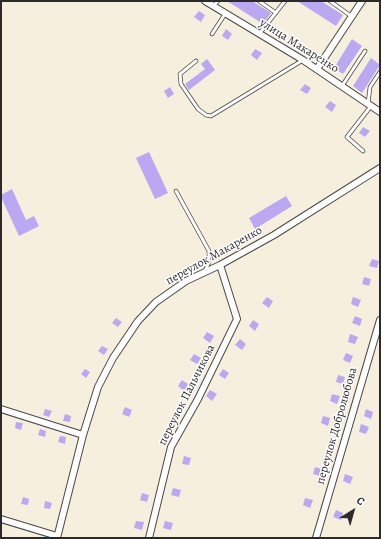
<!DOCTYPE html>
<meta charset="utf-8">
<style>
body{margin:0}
#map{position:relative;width:381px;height:539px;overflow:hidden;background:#f6efde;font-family:Alegreya,serif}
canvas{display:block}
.frame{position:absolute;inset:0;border:2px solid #2b2b2b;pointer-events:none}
.north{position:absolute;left:333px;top:491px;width:40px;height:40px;-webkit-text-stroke:3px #fff;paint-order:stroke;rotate:37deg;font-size:11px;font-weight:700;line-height:16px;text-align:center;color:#2b2b2b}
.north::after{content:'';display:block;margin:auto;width:14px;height:18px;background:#2b2b2b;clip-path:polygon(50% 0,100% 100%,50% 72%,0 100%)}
</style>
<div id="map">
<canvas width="381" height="539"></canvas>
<div class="frame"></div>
<div class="north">С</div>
</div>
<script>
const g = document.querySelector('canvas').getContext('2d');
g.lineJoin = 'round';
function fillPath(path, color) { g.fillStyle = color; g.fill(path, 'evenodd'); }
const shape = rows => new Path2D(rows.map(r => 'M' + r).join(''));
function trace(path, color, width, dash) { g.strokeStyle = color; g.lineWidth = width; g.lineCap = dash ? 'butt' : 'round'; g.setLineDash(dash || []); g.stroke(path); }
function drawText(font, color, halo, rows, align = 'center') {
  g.font = font + ' Alegreya,serif'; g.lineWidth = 3; g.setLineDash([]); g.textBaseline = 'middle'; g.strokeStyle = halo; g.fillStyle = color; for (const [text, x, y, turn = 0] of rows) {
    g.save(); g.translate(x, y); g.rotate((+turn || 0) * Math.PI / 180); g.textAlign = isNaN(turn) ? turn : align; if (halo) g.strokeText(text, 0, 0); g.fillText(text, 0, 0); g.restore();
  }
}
fillPath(shape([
 [227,1,252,1,271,13,263,24],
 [297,1,321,1,343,15,336,26],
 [199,11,205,15,201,22,194,17],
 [226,29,232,34,228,40,222,36],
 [352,39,362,46,343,74,334,68],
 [255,49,262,53,257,60,251,55],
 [371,58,380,65,362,93,353,86],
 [207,59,215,70,189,90,185,84,205,69,201,64],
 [305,84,311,88,307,94,300,90],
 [170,87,174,94,168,98,164,91],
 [330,101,336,105,332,112,325,107],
 [363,127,370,131,365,137,359,133],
 [149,152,168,193,155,199,136,158],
 [12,189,26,220,34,216,39,226,19,236,1,197,1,195],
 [286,196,292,206,255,229,249,218],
 [372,259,379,261,377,268,369,266],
 [364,277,371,279,369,286,362,284],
 [267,297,273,301,269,308,262,303],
 [353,297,361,300,358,307,351,304],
 [355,316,362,319,360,326,352,323],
 [116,318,122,322,118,327,112,323],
 [253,320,259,324,255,331,249,326],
 [207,332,214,336,210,343,203,338],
 [350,334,358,337,355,344,348,342],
 [240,339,246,344,242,350,235,345],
 [102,346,108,349,104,355,98,351],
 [346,353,353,356,350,363,343,360],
 [194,354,201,358,197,364,190,360],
 [85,369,90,372,86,378,81,374],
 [223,369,229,373,225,379,219,375],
 [338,375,345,377,343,384,336,382],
 [182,380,188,384,184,391,178,386],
 [210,390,217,394,212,401,206,396],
 [332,394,340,396,337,404,330,401],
 [125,407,132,410,129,417,122,414],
 [45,409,52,411,49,417,43,415],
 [366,409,373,412,371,419,364,416],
 [65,414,71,416,70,422,63,421],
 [323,416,330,418,328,426,321,423],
 [16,422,23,423,21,430,15,428],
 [361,424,369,427,366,434,359,432],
 [40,429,46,431,45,437,38,435],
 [60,436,66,437,65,444,58,442],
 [184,456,191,458,189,465,182,464],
 [315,467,322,469,320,476,313,474],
 [345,474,353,477,350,484,343,481],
 [173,488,181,490,179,497,171,495],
 [142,493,149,495,147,502,140,500],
 [23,497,29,499,28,505,21,504],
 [305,498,313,500,310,508,303,505],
 [45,501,52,503,50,509,44,508],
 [336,510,343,513,341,520,333,517],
 [136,521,144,522,142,530,134,528],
 [165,521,173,523,171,530,163,528]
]), '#baa8f3');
const service = shape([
 [259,1,276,13],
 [330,1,351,16],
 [213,6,218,1],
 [212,34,225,14],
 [259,34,285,1],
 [196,61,180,74,181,84,198,109,206,115,211,116,303,60],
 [342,86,365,51],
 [368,104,370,87,380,72],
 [363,151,347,137,371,106],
 [176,191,209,251,209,262,205,271]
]);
const minor = shape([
 [205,1,303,60,380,112],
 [317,69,362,1],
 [1,409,83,435],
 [1,519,57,536],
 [57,538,83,435,98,387,113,358,138,321,156,302,186,281,220,265,274,235,380,168],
 [149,538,171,447,198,399,237,319,220,265],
 [316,538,380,320]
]);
trace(service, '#494846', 4.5);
trace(minor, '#494846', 8);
trace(service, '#fff', 3);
trace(minor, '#fff', 6);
drawText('12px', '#2b2b2b', '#fff', [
 ["улица Макаренко",299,46,32],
 ["переулок Макаренко",214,256,-29],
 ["переулок Пальчикова",187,395,-63],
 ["переулок Добролюбова",337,426,-74]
]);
</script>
